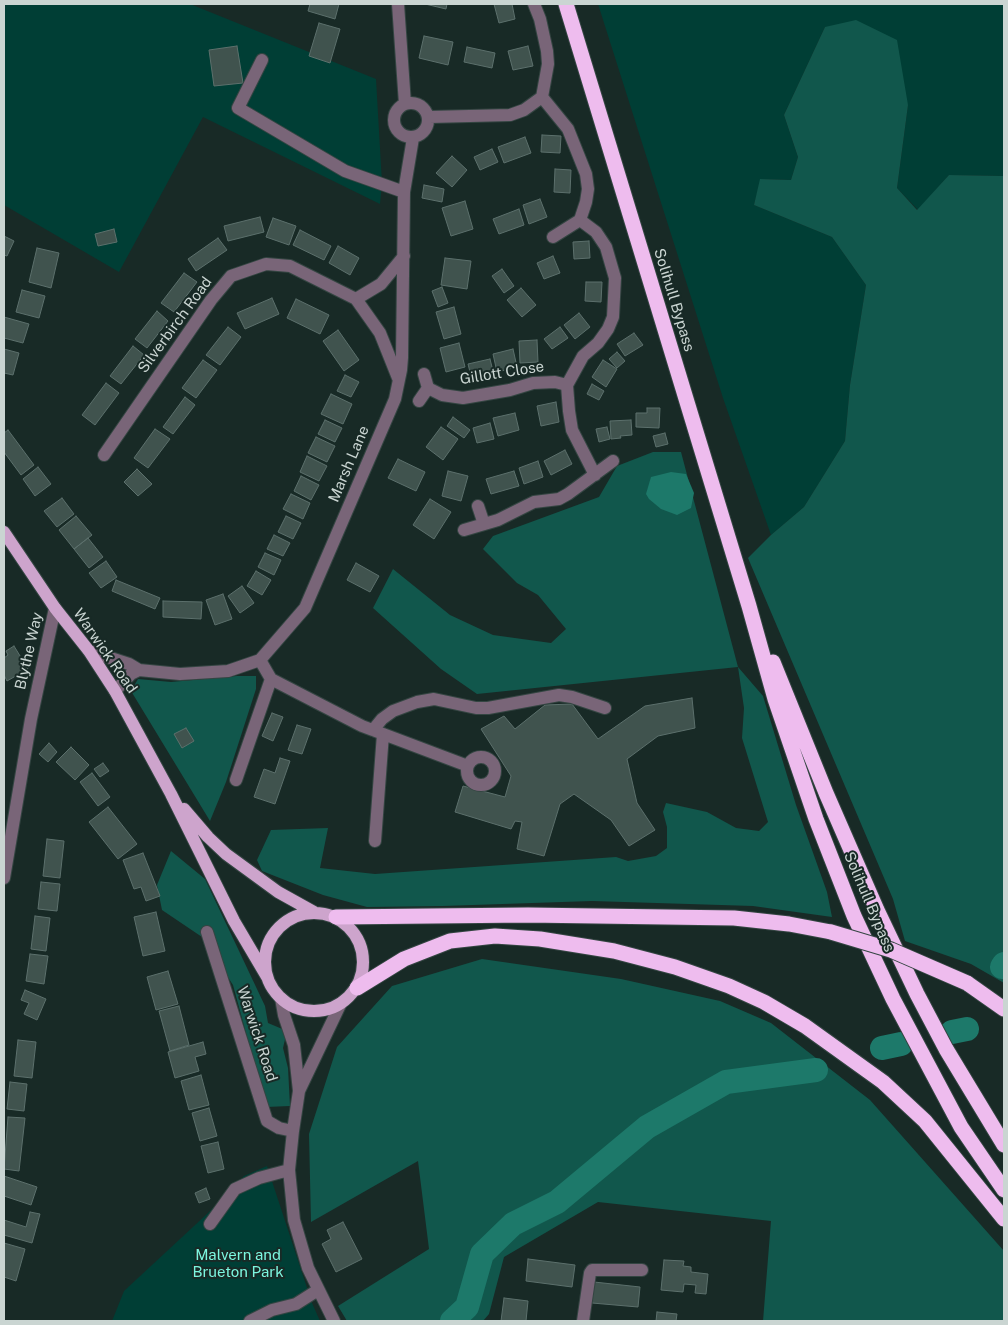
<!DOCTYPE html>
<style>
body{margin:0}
#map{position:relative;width:1008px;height:1325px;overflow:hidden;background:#182a26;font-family:"Public Sans",sans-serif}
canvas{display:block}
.frame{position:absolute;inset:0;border:5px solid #cad5d2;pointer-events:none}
</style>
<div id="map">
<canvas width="1008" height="1325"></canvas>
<div class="frame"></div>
</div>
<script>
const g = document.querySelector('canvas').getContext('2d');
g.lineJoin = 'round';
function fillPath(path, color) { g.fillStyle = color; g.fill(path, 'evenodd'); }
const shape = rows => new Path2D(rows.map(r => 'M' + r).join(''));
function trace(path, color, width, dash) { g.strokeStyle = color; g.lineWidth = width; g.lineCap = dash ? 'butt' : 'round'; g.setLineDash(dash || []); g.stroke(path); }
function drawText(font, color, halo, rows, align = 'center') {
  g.font = font + ' "Public Sans",sans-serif'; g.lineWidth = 4; g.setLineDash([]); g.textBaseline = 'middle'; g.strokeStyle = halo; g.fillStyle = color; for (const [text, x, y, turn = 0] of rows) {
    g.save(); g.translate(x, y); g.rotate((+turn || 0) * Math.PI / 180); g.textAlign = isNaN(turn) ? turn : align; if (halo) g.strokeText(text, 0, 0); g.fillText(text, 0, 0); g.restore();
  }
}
fillPath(shape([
 [4,4,190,4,376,79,382,183,380,204,203,117,119,272,4,205],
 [598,4,1004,4,1004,176,949,175,918,210,897,188,908,105,825,27,784,115,798,157,791,180,761,179,754,205,832,237,866,285,850,385,845,441,804,507,771,535,723,398],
 [267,1166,312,1303,320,1321,112,1321,124,1291,208,1213,244,1176]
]), '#003e35');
fillPath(shape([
 [856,20,897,40,908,105,897,188,917,210,949,175,1004,176,1004,983,971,964,905,941,893,899,748,558,771,535,804,507,845,441,850,385,866,285,832,237,754,205,760,179,791,180,798,157,784,115,825,27],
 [653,452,681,452,738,667,763,696,796,805,827,892,832,917,753,906,592,901,443,906,367,907,323,895,262,871,257,860,271,830,328,828,320,868,375,874,616,857,628,861,656,856,667,848,667,827,663,812,666,803,707,812,736,828,759,831,768,822,742,738,744,708,738,667,477,694,441,669,373,608,393,569,450,615,493,635,551,643,566,629,538,595,517,583,483,549,493,536,599,497,617,466],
 [237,676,256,676,256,689,226,782,210,821,131,691,138,679,171,682],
 [171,851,205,879,265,1006,268,1023,287,1031,283,1048,288,1068,290,1106,266,1107,233,985,202,937,162,910,157,885],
 [482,959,621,979,720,1001,771,1023,870,1100,1004,1251,1004,1321,763,1321,771,1221,598,1202,504,1257,489,1314,483,1321,347,1321,338,1306,429,1249,418,1161,311,1222,309,1134,337,1047,392,986]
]), '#11574c');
fillPath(shape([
 [671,472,686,474,694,493,691,508,677,515,661,509,649,499,646,494,651,477]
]), '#1d796a');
trace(shape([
 [1002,967,1004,964],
 [952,1032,967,1029],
 [882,1048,901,1044],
 [452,1321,467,1307,482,1254,513,1224,557,1202,647,1127,726,1082,816,1070]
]), '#1d796a', 24);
const building = shape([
 [310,4,339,4,335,19,308,11,310,4],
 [425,4,447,4,446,9,425,4],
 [494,4,512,4,515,19,499,23,494,4],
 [319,23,340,29,330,63,309,56,319,23],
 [424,36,453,42,448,65,419,58,424,36],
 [237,46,243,83,214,86,209,50,237,46],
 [528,46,533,66,513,70,508,51,528,46],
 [467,47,495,53,492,68,464,62,467,47],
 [542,135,561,136,560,153,541,152,542,135],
 [525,137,531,153,504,163,498,147,525,137],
 [492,149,498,162,480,170,474,157,492,149],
 [452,156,467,170,452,187,436,173,452,156],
 [555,169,571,170,570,193,554,192,555,169],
 [424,185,444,189,442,202,422,198,424,185],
 [540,199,547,217,529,224,523,205,540,199],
 [465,201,473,229,451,236,442,208,465,201],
 [519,209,524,225,499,234,493,219,519,209],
 [260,217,264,232,228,241,224,226,260,217],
 [273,218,296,226,289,245,266,237,273,218],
 [114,229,117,242,98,246,95,234,114,229],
 [300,230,331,246,324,260,293,245,300,230],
 [4,236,14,241,7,256,4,255,4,236],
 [218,238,227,250,196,271,188,259,218,238],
 [589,241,590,258,574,259,573,242,589,241],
 [338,246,359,258,350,275,329,263,338,246],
 [37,248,59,253,51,288,29,282,37,248],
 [553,256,560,273,544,279,537,263,553,256],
 [445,258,471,261,467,289,441,285,445,258],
 [502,269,514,286,504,293,492,276,502,269],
 [184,273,197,282,174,312,161,303,184,273],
 [586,282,602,282,601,302,585,301,586,282],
 [442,287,448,303,438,307,432,291,442,287],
 [521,288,536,305,522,317,507,300,521,288],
 [22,290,45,296,39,318,16,312,22,290],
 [272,298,279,314,245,329,237,313,272,298],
 [296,299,329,315,320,334,287,318,296,299],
 [454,307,461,334,444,339,436,312,454,307],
 [157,311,168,321,147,348,135,339,157,311],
 [579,313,590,327,575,339,564,325,579,313],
 [4,317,29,324,23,343,4,338,4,317],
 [228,327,241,337,220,365,206,355,228,327],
 [560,327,568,338,552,349,544,339,560,327],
 [338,330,359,360,344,371,323,341,338,330],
 [634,333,643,345,625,356,617,344,634,333],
 [537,340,538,362,520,363,519,341,537,340],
 [459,343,465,367,446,372,440,348,459,343],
 [133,346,144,355,121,384,110,376,133,346],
 [4,349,19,353,13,375,4,373,4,349],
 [513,349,517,367,497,372,493,354,513,349],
 [617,352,625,361,617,368,609,359,617,352],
 [490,359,493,371,471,376,468,364,490,359],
 [203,360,217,370,196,398,182,388,203,360],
 [603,360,617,369,606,387,592,377,603,360],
 [345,375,359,382,351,397,337,391,345,375],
 [106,383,119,393,95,425,82,415,106,383],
 [592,384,604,391,599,400,587,394,592,384],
 [331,394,352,404,343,424,321,414,331,394],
 [185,397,195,405,173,434,163,427,185,397],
 [556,402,559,422,541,426,537,406,556,402],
 [647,408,660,408,659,428,636,427,636,413,647,413,647,408],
 [515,413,519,430,498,436,493,418,515,413],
 [453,417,470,430,464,438,447,426,453,417],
 [325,420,342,428,335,442,318,434,325,420],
 [631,420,632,435,620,436,621,438,611,439,610,421,631,420],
 [490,423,494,439,477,443,473,428,490,423],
 [441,427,458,439,443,460,426,447,441,427],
 [607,427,610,439,599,442,596,429,607,427],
 [155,429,170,439,148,468,134,458,155,429],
 [8,430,34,465,21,475,4,452,4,433,8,430],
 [665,433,668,444,656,447,653,436,665,433],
 [316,437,335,446,327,462,308,453,316,437],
 [565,450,572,464,551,475,544,461,565,450],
 [307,456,327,466,319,481,300,472,307,456],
 [398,459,425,472,416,491,388,478,398,459],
 [538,461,543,477,524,484,519,468,538,461],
 [38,467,51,484,35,496,23,479,38,467],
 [137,469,152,484,138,496,124,482,137,469],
 [448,471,468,476,461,501,442,496,448,471],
 [514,471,519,486,491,494,486,479,514,471],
 [301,476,319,485,311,500,294,491,301,476],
 [291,494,310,503,303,519,283,509,291,494],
 [62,498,74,514,57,527,44,511,62,498],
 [430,499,451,512,434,539,413,525,430,499],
 [76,516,92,535,74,549,59,530,76,516],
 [286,516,301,523,293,539,278,532,286,516],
 [274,535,290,543,283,556,267,549,274,535],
 [88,538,103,557,89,568,74,549,88,538],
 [265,553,281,560,274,575,258,567,265,553],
 [106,561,117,577,101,588,89,573,106,561],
 [356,563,379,576,370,592,347,580,356,563],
 [256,571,271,580,262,595,247,586,256,571],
 [116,580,160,598,155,609,112,591,116,580],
 [242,586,254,603,240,613,228,596,242,586],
 [223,594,232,619,215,625,206,600,223,594],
 [163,601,202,602,201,619,163,617,163,601],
 [14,646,28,669,7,681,4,675,4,658,8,655,6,651,14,646],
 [692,698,695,728,658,736,627,759,637,803,655,830,629,846,611,820,574,794,560,804,544,856,517,849,522,822,515,821,511,829,455,812,463,786,505,797,511,776,481,729,504,716,515,729,545,705,572,704,598,739,645,706,692,698],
 [272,713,283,717,273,741,262,736,272,713],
 [297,725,311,729,302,754,288,750,297,725],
 [186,728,194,741,182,748,174,734,186,728],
 [49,743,57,752,48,762,39,754,49,743],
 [71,747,89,765,75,780,56,762,71,747],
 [280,758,290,761,275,804,254,797,264,769,275,773,280,758],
 [103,763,109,771,100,777,94,769,103,763],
 [92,773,110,797,98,806,80,782,92,773],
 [108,807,137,844,118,859,89,822,108,807],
 [47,839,64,841,60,878,43,876,47,839],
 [143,853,160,896,146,901,141,887,134,889,123,860,143,853],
 [41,882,60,884,57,911,38,909,41,882],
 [156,912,165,951,143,956,134,917,156,912],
 [35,916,50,918,46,951,31,949,35,916],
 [30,954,48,956,44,984,26,981,30,954],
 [168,971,178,1004,156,1010,147,977,168,971],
 [25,990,46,999,37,1020,24,1014,29,1003,21,1000,25,990],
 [179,1006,189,1045,170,1051,159,1011,179,1006],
 [18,1040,36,1042,32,1078,14,1076,18,1040],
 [203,1042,206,1054,195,1057,199,1071,175,1078,168,1052,203,1042],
 [201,1075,209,1105,189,1110,181,1081,201,1075],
 [10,1082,27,1084,24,1111,7,1109,10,1082],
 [209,1108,217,1136,200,1141,192,1113,209,1108],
 [8,1117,25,1118,19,1171,4,1169,8,1117],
 [218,1142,224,1169,208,1173,201,1146,218,1142],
 [4,1176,37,1187,31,1205,4,1196,4,1176],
 [206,1188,210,1199,199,1203,195,1193,206,1188],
 [30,1212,40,1214,32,1243,4,1235,4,1220,26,1227,30,1212],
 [343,1222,362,1259,336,1272,322,1244,331,1239,327,1230,343,1222],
 [4,1243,25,1249,16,1281,4,1277,4,1243],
 [528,1259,575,1265,572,1287,526,1281,528,1259],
 [664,1260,684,1261,683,1266,691,1267,691,1272,708,1274,706,1294,695,1293,696,1285,684,1284,683,1292,661,1290,664,1260],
 [594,1282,640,1287,638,1307,592,1303,594,1282],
 [504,1298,528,1301,526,1321,501,1321,504,1298],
 [657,1312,677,1314,676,1321,656,1321,657,1312]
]);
fillPath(building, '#40534e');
trace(building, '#5c706c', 1);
const minor = shape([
 [398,4,405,104],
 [262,60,238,108,345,171,404,192],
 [542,97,568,129,586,174,588,189,586,202,580,220,596,232,606,247,615,278,613,317,608,329,598,343,583,356,567,385,569,411,572,430,595,475],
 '394 120a17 17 0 1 1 34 0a17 17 0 1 1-34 0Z',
 [429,117,510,115,524,110,542,97,548,64,547,51,540,19,534,4],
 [553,237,580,220],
 [356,299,381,284,404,256],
 [424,374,428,388,442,395,463,398,510,390,533,383,555,382,567,385],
 [419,401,428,388],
 [104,455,211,300,231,276,266,264,290,266,356,299,380,333,398,378],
 [478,506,484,524],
 [464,530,498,520,534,502,559,499,568,494,613,461],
 [89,651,129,664,139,670],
 [271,679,362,726,468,766],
 [115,691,131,674,139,670,180,674,228,671,260,660,305,608,395,399,401,370,402,358,404,192,413,138],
 [373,730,382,719,393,711,417,702,434,699,476,708,488,708,559,695,572,697,605,708],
 '467 771a14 14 0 1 1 28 0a14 14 0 1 1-28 0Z',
 [236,780,271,679,260,660],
 [375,841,383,734],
 [4,878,31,719,55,608],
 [207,932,267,1121,279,1128,293,1131],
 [281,998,284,1015,294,1045,299,1091,293,1131,289,1170,294,1220,308,1268,334,1321],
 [299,1091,341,1003],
 [210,1224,235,1189,259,1178,289,1170],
 [250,1321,272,1310,296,1304,318,1290],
 [583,1321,590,1273,592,1270,642,1270]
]);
const major = shape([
 [4,532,55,608,89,651,115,691,171,794,234,921,267,977],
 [184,809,208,837,226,854,278,892,314,912],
 '265 962a49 49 0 1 1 98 0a49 49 0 1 1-98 0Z'
]);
const highway = shape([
 [566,4,749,606,775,699,816,819,854,916,893,999,961,1127,1004,1190],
 [773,662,826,793,877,910,917,994,946,1049,1004,1145],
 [336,917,528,915,734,918,789,924,831,932],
 [967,983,1004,1009],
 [357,988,404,959,450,941,495,936,540,939,614,951,675,967,729,986,764,1002,805,1026,883,1082,925,1121,1004,1219]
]);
trace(minor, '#344542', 14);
trace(major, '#344542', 14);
trace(highway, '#344542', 17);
trace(minor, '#796578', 12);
trace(major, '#cda4cc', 12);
trace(highway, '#eebcee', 15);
const highwayBridge = shape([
 [831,932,891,950,967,983]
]);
trace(highwayBridge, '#344542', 17, []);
trace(highwayBridge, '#eebcee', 15);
drawText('15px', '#cad5d2', '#182a26', [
 ["Solihull Bypass",674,300,73],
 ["Silverbirch Road",175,325,-54],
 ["Gillott Close",502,373,-9],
 ["Marsh Lane",349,464,-67],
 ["Blythe Way",29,651,-77],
 ["Warwick Road",105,651,55],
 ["Solihull Bypass",869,902,67],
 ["Warwick Road",257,1034,72]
]);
drawText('15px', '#7cf6df', '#182a26', [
 ["Malvern and",238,1255],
 ["Brueton Park",238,1272]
]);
</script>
